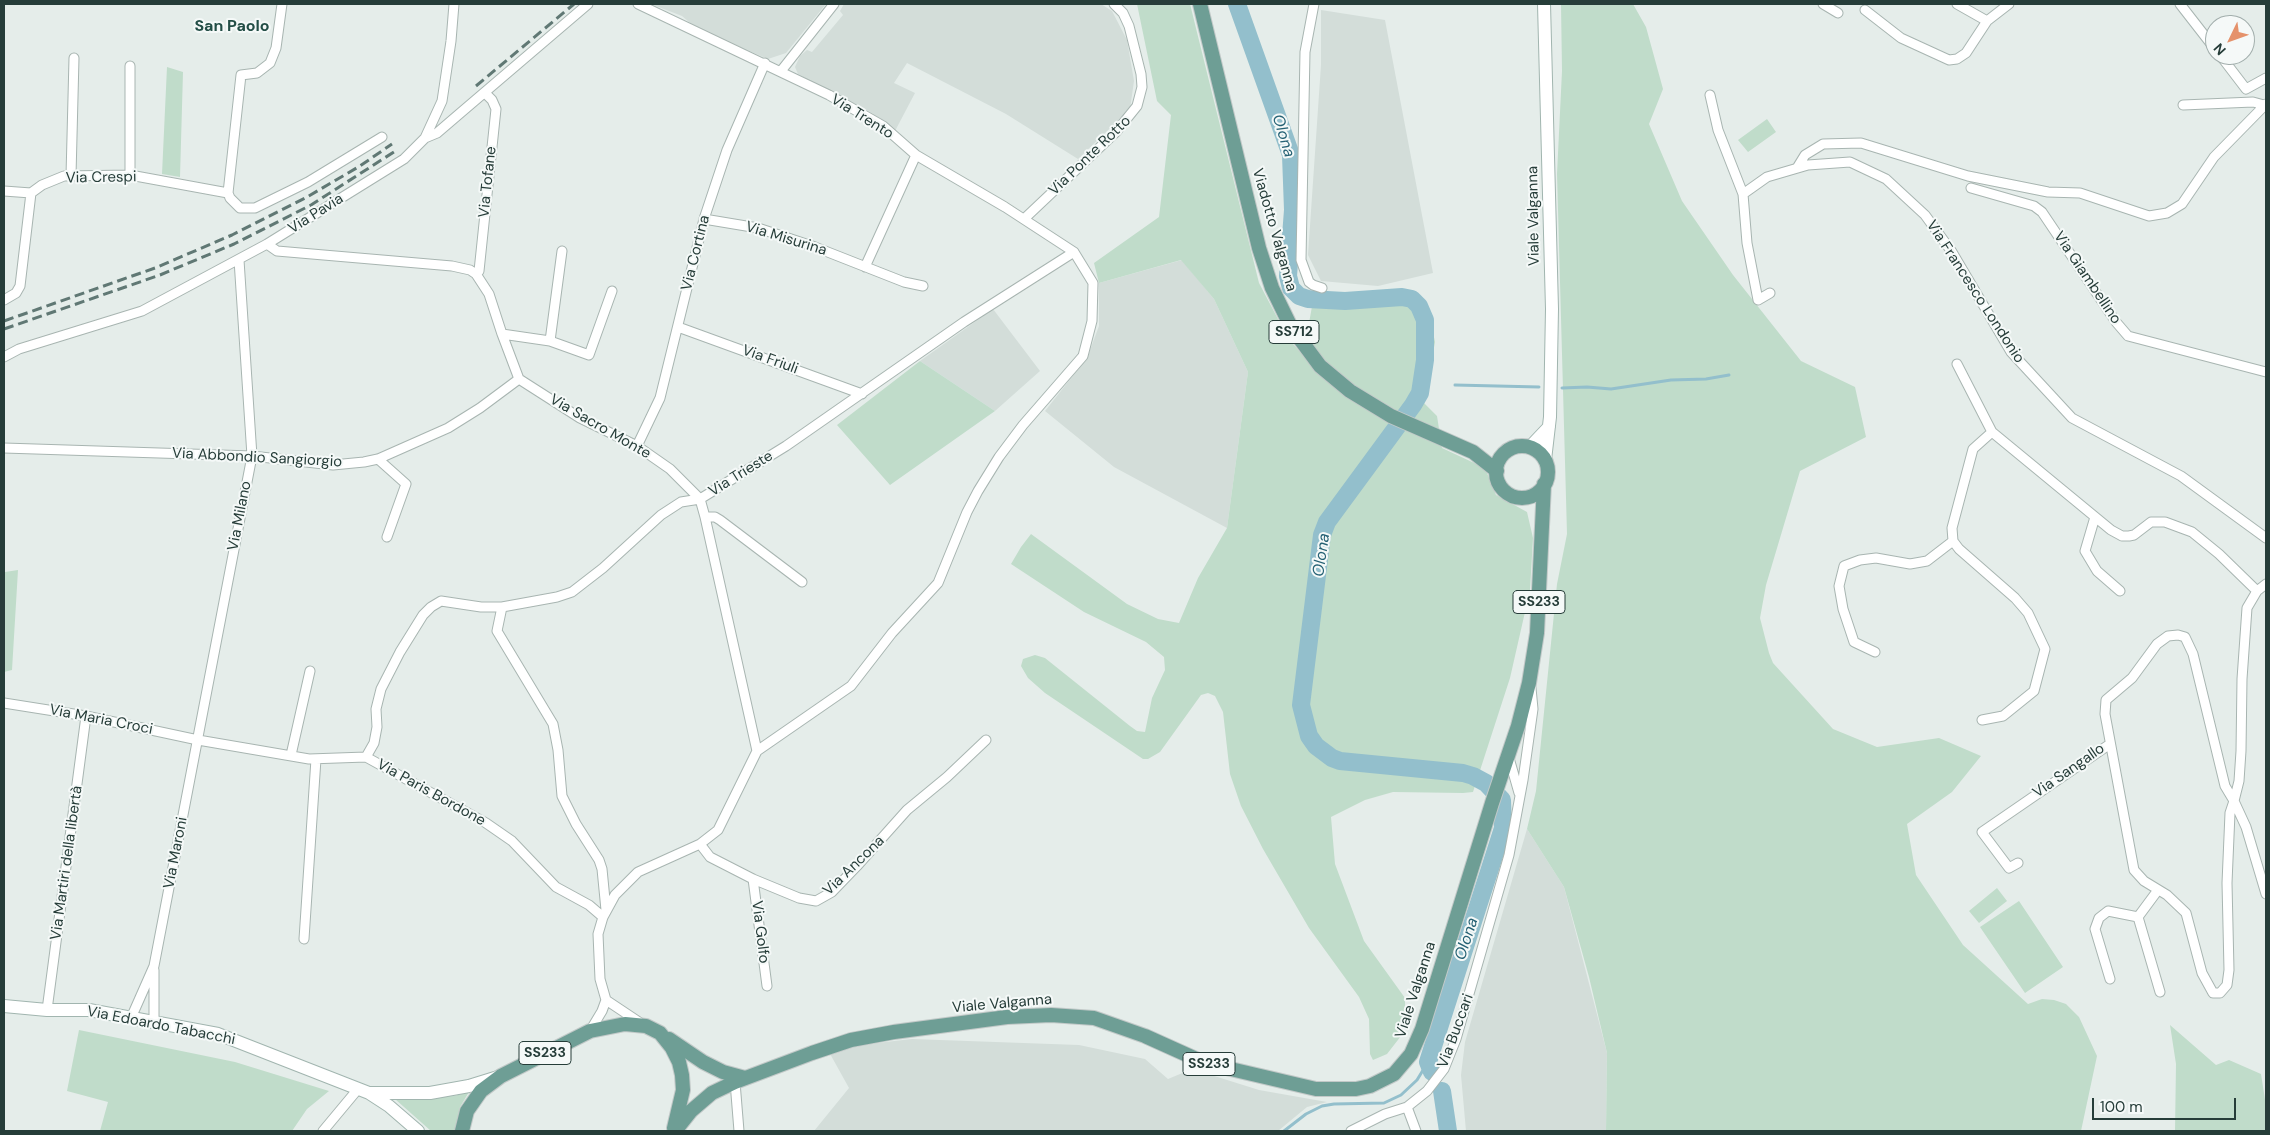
<!DOCTYPE html>
<meta charset="utf-8">
<style>
body{margin:0}
#map{position:relative;width:2270px;height:1135px;overflow:hidden;background:#e5edea;font-family:"DM Sans",sans-serif}
canvas{display:block}
.frame{position:absolute;inset:0;border:5px solid #263d39;pointer-events:none}
.north{position:absolute;left:2205px;top:15px;width:50px;height:50px;box-sizing:border-box;background:#f5f9f8;border:1px solid #a2aeac;border-radius:50%;rotate:228deg;font-size:14px;font-weight:700;line-height:20px;text-align:center;color:#263d39}
.north::after{content:'';display:block;margin:auto;width:18px;height:22px;background:#e5926b;clip-path:polygon(50% 0,100% 100%,50% 72%,0 100%)}
.scale{position:absolute;left:2092px;top:1098px;width:144px;height:22px;box-sizing:border-box;border:2px solid #263d39;border-top:0;padding-left:6px;font-size:15px;line-height:18px;white-space:nowrap;color:#263d39;-webkit-text-stroke:4px #f5f9f8;paint-order:stroke}
</style>
<div id="map">
<canvas width="2270" height="1135"></canvas>
<div class="frame"></div>
<div class="north">N</div>
<div class="scale">100 m</div>
</div>
<script>
const g = document.querySelector('canvas').getContext('2d');
g.lineJoin = 'round';
function fillPath(path, color) { g.fillStyle = color; g.fill(path, 'evenodd'); }
const shape = rows => new Path2D(rows.map(r => 'M' + r).join(''));
function trace(path, color, width, dash) { g.strokeStyle = color; g.lineWidth = width; g.lineCap = dash ? 'butt' : 'round'; g.setLineDash(dash || []); g.stroke(path); }
function drawText(font, color, halo, rows, align = 'center') {
  g.font = font + ' "DM Sans",sans-serif'; g.lineWidth = 4; g.setLineDash([]); g.textBaseline = 'middle'; g.strokeStyle = halo; g.fillStyle = color; for (const [text, x, y, turn = 0] of rows) {
    g.save(); g.translate(x, y); g.rotate((+turn || 0) * Math.PI / 180); g.textAlign = isNaN(turn) ? turn : align; if (halo) g.strokeText(text, 0, 0); g.fillText(text, 0, 0); g.restore();
  }
}
fillPath(shape([
 [651,4,826,4,786,53,768,59,696,28,682,16],
 [844,4,1101,4,1112,11,1127,40,1134,81,1130,109,1078,159,1006,114,907,63,894,83,915,93,895,131,886,122,865,109,798,74,795,67,800,56,807,50,812,52,843,15,840,11],
 [1321,10,1385,20,1433,273,1378,286,1321,281,1308,255,1321,65],
 [1182,260,1214,299,1248,372,1227,528,1114,467,1045,411,1087,358,1099,326,1099,283],
 [993,309,1040,371,995,411,920,361],
 [1527,829,1564,887,1607,1053,1606,1131,1466,1131,1461,1075,1465,1042],
 [912,1039,1079,1045,1145,1059,1168,1079,1192,1069,1259,1090,1327,1102,1307,1107,1278,1131,814,1131,849,1088,829,1052,859,1045]
]), '#d3ddd9');
fillPath(shape([
 [1137,4,1190,4,1259,283,1288,338,1318,373,1309,323,1315,290,1341,294,1392,292,1427,303,1435,342,1424,403,1437,416,1442,448,1485,468,1496,495,1527,512,1533,538,1530,590,1510,678,1473,792,1463,793,1393,792,1365,800,1331,817,1335,864,1364,941,1405,998,1405,1023,1401,1036,1387,1054,1373,1060,1370,1054,1369,1019,1359,997,1309,928,1263,849,1241,806,1230,774,1223,712,1215,696,1208,693,1201,695,1160,752,1148,759,1143,759,1045,693,1028,678,1021,666,1023,659,1035,655,1045,658,1130,726,1137,731,1145,732,1152,698,1165,670,1164,657,1146,642,1084,612,1011,564,1021,547,1031,534,1127,604,1158,619,1179,623,1198,578,1227,528,1248,372,1214,299,1181,260,1099,283,1094,263,1159,217,1171,115,1157,101],
 [1561,4,1633,4,1646,27,1663,89,1649,124,1682,201,1733,275,1801,361,1855,387,1866,437,1800,471,1766,585,1760,618,1769,653,1773,663,1833,729,1877,747,1939,738,1981,756,1952,792,1907,824,1916,875,1963,945,2028,1004,2042,999,2054,1000,2066,1004,2079,1017,2097,1056,2081,1131,1606,1131,1607,1053,1589,977,1564,887,1527,829,1536,791,1557,584,1567,534,1557,174,1562,71],
 [167,67,183,72,180,177,162,174],
 [1767,119,1776,132,1748,152,1738,140],
 [920,361,995,411,890,485,837,425],
 [4,569,5,572,18,570,12,670,4,672],
 [1997,888,2007,901,1979,923,1969,911],
 [2019,901,2063,967,2025,993,1980,927],
 [2170,1025,2216,1065,2229,1060,2261,1074,2266,1106,2266,1131,2175,1131,2176,1064],
 [79,1030,235,1062,329,1091,307,1109,292,1131,100,1131,108,1102,67,1091],
 [469,1092,460,1107,455,1131,431,1131,395,1099,454,1096]
]), '#c0dcca');
trace(shape([
 [1455,385,1539,387],
 [1562,388,1587,387,1611,389,1671,380,1706,379,1729,375],
 [1284,1131,1306,1114,1322,1106,1334,1104,1384,1103,1401,1095,1417,1080,1428,1062]
]), '#93bfcc', 3);
trace(shape([
 [1237,4,1291,155,1293,210,1288,276,1291,288,1299,296,1308,299,1345,301,1402,297,1412,299,1419,306,1425,320,1425,360,1420,393,1413,405,1327,522,1322,535,1301,705,1309,736,1316,746,1332,758,1340,761,1463,773,1473,776,1486,783,1502,800,1503,828,1428,1062,1432,1072],
 [1442,1091,1448,1131]
]), '#93bfcc', 18);
const street = shape([
 [1314,4,1305,52,1301,260,1309,282,1313,285,1322,288],
 [1823,4,1838,13],
 [1957,4,1987,21],
 [2180,4,2215,49],
 [1865,10,1901,38,1949,60,1957,59,1966,53,1987,21,2009,4],
 [2220,55,2246,89,2266,78],
 [781,71,834,4],
 [1710,95,1718,130,1743,194],
 [2183,105,2253,102,2264,105],
 [425,138,442,101,451,41,454,4],
 [1797,168,1805,155,1823,144,1861,143,1968,176,2048,192,2080,193,2149,216,2167,213,2182,204,2214,157,2266,104],
 [130,175,130,66],
 [71,176,74,58],
 [1971,188,2034,206,2042,212,2116,322,2128,336,2266,372],
 [4,191,31,193],
 [228,193,230,198,240,208,255,208,308,182,382,137],
 [704,219,758,228,815,247,904,282,923,286],
 [1024,219,1116,132,1137,106,1142,87,1141,74,1129,26,1123,13,1114,4],
 [267,244,277,251,452,266,470,270,476,274,489,294,502,334,519,379,580,418,637,446,670,469,700,499,705,517,757,751],
 [865,267,916,155],
 [476,274,479,271,496,109,492,100,485,93],
 [1770,293,1758,300,1747,243,1743,194,1767,177,1808,165,1850,162,1886,179,1925,215,1952,252,2011,352,2072,418,2181,476,2266,538],
 [4,300,16,293,20,286,31,193,42,185,64,176,130,175,228,193,241,75,257,73,270,63,276,48,282,4],
 [678,327,862,394],
 [502,334,550,341,589,355,612,291],
 [550,341,562,251],
 [4,357,19,349,142,311,267,244,404,159,425,138,437,133,458,115,588,4],
 [1957,364,1992,432,2111,530,2122,536,2129,536,2134,535,2151,522,2165,522,2192,532,2219,554,2257,591],
 [637,446,660,398,704,219,727,150,765,63],
 [4,448,252,456,333,465,364,462,378,459,448,428,480,408,519,379],
 [378,459,406,484,387,537],
 [705,517,715,517,720,520,802,582],
 [2095,517,2085,551,2097,571,2120,591],
 [2266,584,2257,591,2247,608,2242,679,2241,751,2239,781,2234,801,2246,827,2266,894],
 [502,607,497,631,553,724,558,750,562,796,576,824,599,860,602,869,606,910],
 [2178,635,2185,637,2193,654,2225,786,2234,801,2230,813,2227,883,2229,970,2227,985,2220,993,2213,993,2202,973,2186,913,2167,895,2144,881,2134,870,2105,714,2106,700,2132,678,2157,644,2168,636,2178,635],
 [1875,652,1854,642,1843,609,1839,586,1844,566,1860,560,1876,558,1910,564,1927,561,1953,541],
 [4,703,86,716,198,740,309,759,366,757,486,823,512,841,556,887,589,905,603,917],
 [1982,720,2003,716,2034,691,2045,649,2028,613,2015,598,1959,549,1953,541,1952,528,1973,449,1992,432],
 [291,755,310,671],
 [366,757,374,743,377,727,376,709,381,689,400,652,423,615,431,607,441,601,481,607,502,607,557,597,572,592,603,568,661,515,681,502,700,499,786,446,964,322,1074,252],
 [1509,758,1519,793],
 [700,844,710,857,753,879,799,898,816,901,832,892,857,866,907,810,947,777,986,740],
 [2018,863,2009,868,1982,832,2110,744],
 [753,879,767,986],
 [2158,890,2138,917,2160,992],
 [304,939,316,759],
 [154,970,154,1023],
 [2110,979,2095,929,2099,918,2108,911,2138,917],
 [606,1000,639,1022],
 [47,1010,86,716],
 [131,1018,154,966,252,456,239,260],
 [590,1031,602,1011,606,1000,600,979,598,934,603,917,615,895,638,872,700,844,718,830,757,751,851,686,892,633,938,583,967,512,978,491,999,457,1023,425,1083,356,1092,321,1093,283,1074,252,1005,207,916,155,883,126,829,95,638,4],
 [735,1082,739,1131],
 [1407,1107,1416,1131],
 [323,1131,358,1089],
 [1351,1131,1385,1114,1407,1107,1427,1091,1444,1069,1456,1039,1509,855,1523,780,1533,709,1531,688]
]);
const secondary = shape([
 [1544,4,1552,309,1550,417,1545,460],
 [1530,447,1549,427],
 [4,1006,47,1010,89,1010,218,1034,369,1093,430,1093,469,1086,498,1077],
 [369,1093,389,1106,418,1131]
]);
const primary = shape([
 [1200,4,1259,248,1272,288,1291,327,1320,366,1350,391,1391,416,1473,452,1497,471],
 '1496 472a26 26 0 1 1 52 0a26 26 0 1 1-52 0Z',
 [669,1039,703,1062,723,1072,745,1078],
 [462,1131,467,1111,481,1091,501,1076,590,1031,625,1024,646,1026,660,1033,672,1048,679,1062,682,1075,683,1090,674,1128],
 [675,1131,691,1111,712,1093,735,1082,812,1053,851,1040,894,1032,1007,1017,1051,1015,1094,1018,1145,1036,1205,1063,1316,1089,1356,1089,1370,1086,1394,1074,1411,1054,1422,1029,1492,803,1518,726,1529,683,1537,633,1544,484]
]);
trace(street, '#a8b5b1', 11);
trace(secondary, '#a1b5af', 14);
trace(primary, '#c2c9c8', 16);
trace(street, '#fff', 9);
trace(secondary, '#fff', 12);
trace(primary, '#6e9e95', 14);
trace(shape([
 [476,86,574,4],
 [4,321,155,268,232,235,307,197,360,166,392,144],
 [4,329,160,275,234,244,311,205,397,150]
]), '#607874', 3, [10, 5]);
for (const [x, y, w] of [
 [1294,332,50],
 [1539,602,52],
 [545,1053,52],
 [1209,1064,52]
]) { const box = new Path2D(); box.roundRect(x - w / 2, y - 11.5, w, 23, 4); g.fillStyle = '#f5f9f8'; g.fill(box); trace(box, '#263d39', 1); }
drawText('bold 14px', '#263d39', null, [
 ["SS712",1294,332],
 ["SS233",1539,602],
 ["SS233",545,1053],
 ["SS233",1209,1064]
]);
drawText('15px', '#263d39', '#f5f9f8', [
 ["Via Trento",862,117,32],
 ["Via Ponte Rotto",1090,156,-44],
 ["Via Crespi",101,178,-1],
 ["Via Tofane",488,182,-84],
 ["Via Pavia",316,214,-32],
 ["Viale Valganna",1534,216,-91],
 ["Viadotto Valganna",1274,230,74],
 ["Via Misurina",786,239,17],
 ["Via Cortina",696,253,-76],
 ["Via Giambellino",2087,278,56],
 ["Via Francesco Londonio",1975,292,57],
 ["Via Friuli",770,360,20],
 ["Via Sacro Monte",600,427,30],
 ["Via Abbondio Sangiorgio",257,458,3],
 ["Via Trieste",741,474,-32],
 ["Via Milano",240,516,-79],
 ["Via Maria Croci",101,720,11],
 ["Via Sangallo",2069,771,-35],
 ["Via Paris Bordone",431,793,29],
 ["Via Maroni",176,853,-79],
 ["Via Martiri della libertà",67,863,-82],
 ["Via Ancona",854,866,-44],
 ["Via Golfo",760,932,83],
 ["Viale Valganna",1416,990,-72],
 ["Viale Valganna",1002,1004,-5],
 ["Via Edoardo Tabacchi",161,1026,11],
 ["Via Buccari",1456,1031,-70]
]);
drawText('bold 16px', '#234e46', '#f5f9f8', [
 ["San Paolo",232,27]
]);
drawText('italic 16px', '#256174', '#f5f9f8', [
 ["Olona",1283,136,73],
 ["Olona",1322,555,-82],
 ["Olona",1467,939,-72]
]);
</script>
